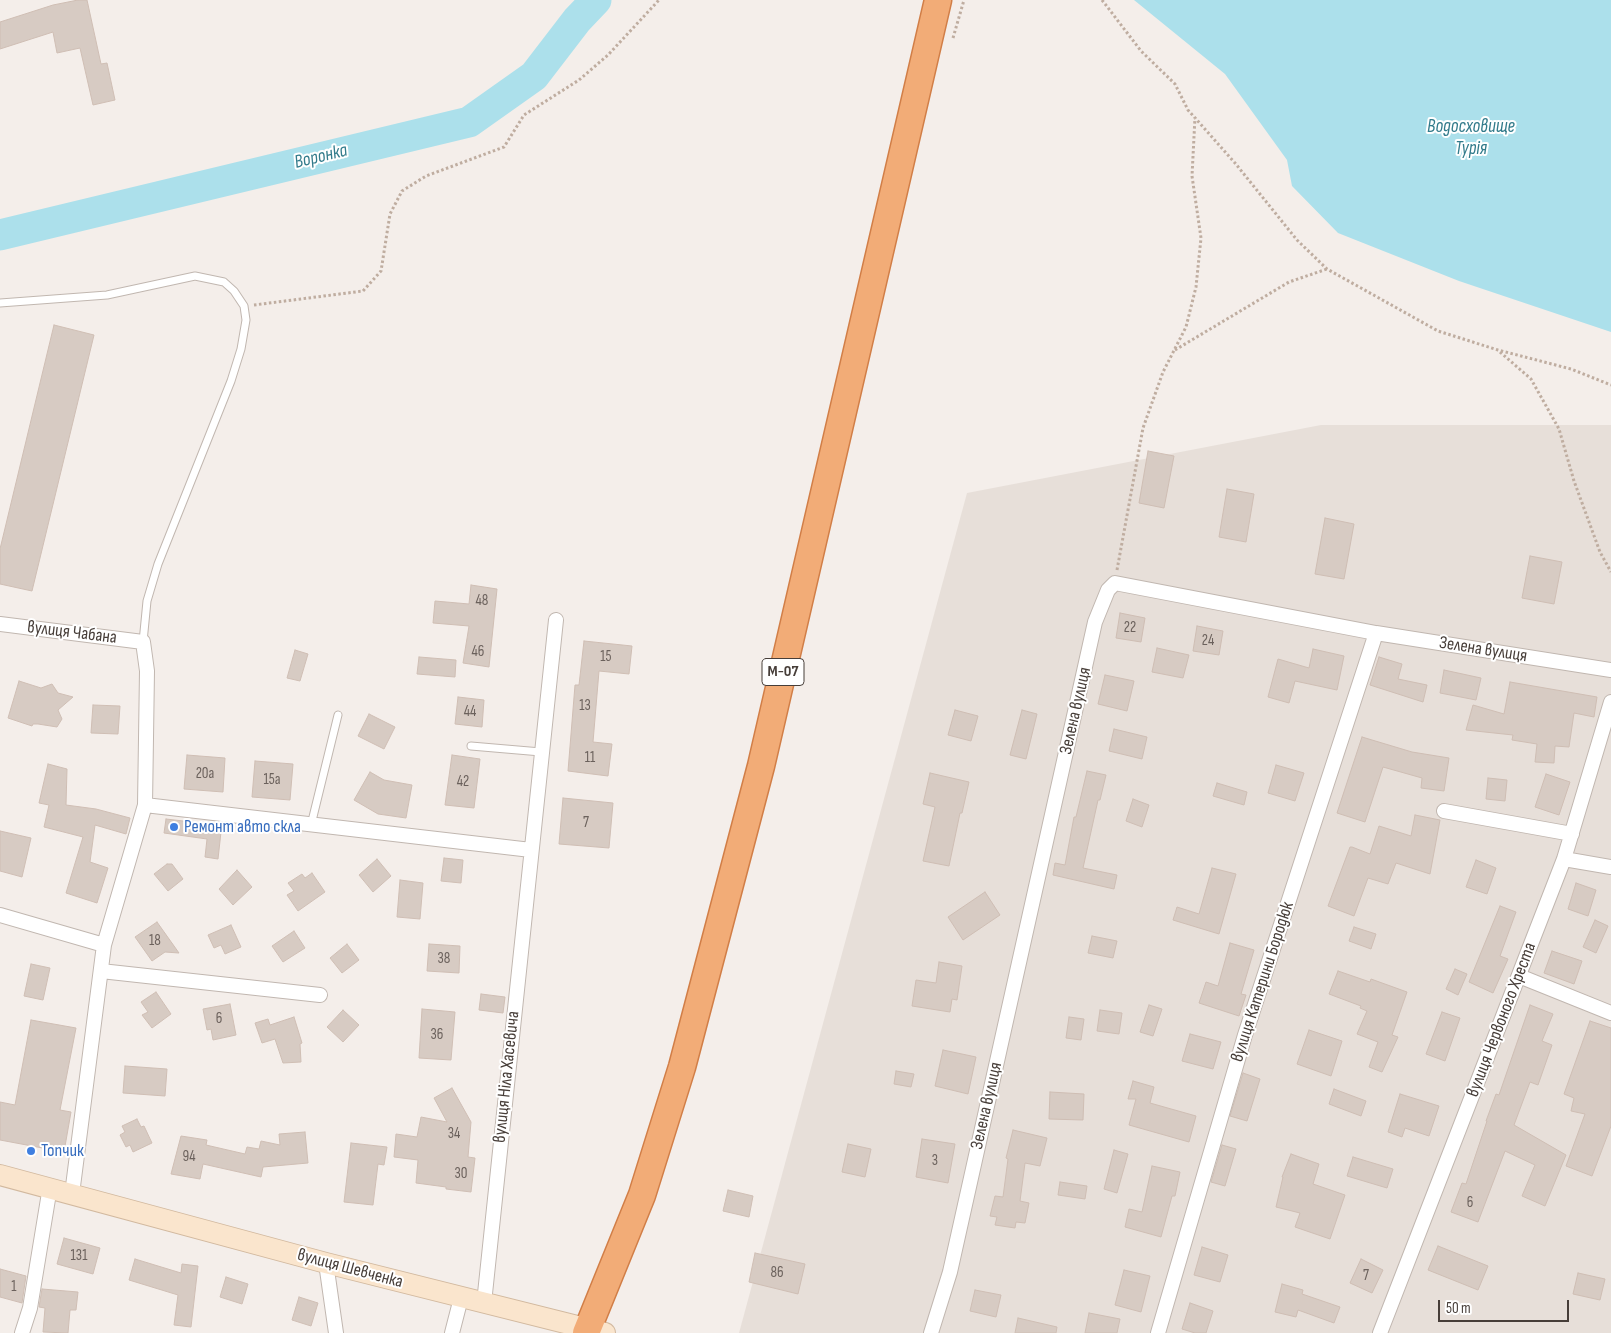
<!DOCTYPE html>
<meta charset="utf-8">
<style>
body{margin:0}
#map{position:relative;width:1611px;height:1333px;overflow:hidden;background:#f4eeea;font-family:"Sofia Sans Condensed",sans-serif}
canvas{display:block}
.scale{position:absolute;left:1438px;top:1300px;width:131px;height:22px;box-sizing:border-box;border:2px solid #473e39;border-top:0;padding-left:6px;font-size:15px;line-height:18px;white-space:nowrap;color:#473e39;-webkit-text-stroke:4px #fff;paint-order:stroke}
</style>
<div id="map">
<canvas width="1611" height="1333"></canvas>
<div class="scale">50 m</div>
</div>
<script>
const g = document.querySelector('canvas').getContext('2d');
g.lineJoin = 'round';
function fillPath(path, color) { g.fillStyle = color; g.fill(path, 'evenodd'); }
const shape = rows => new Path2D(rows.map(r => 'M' + r).join(''));
function trace(path, color, width, dash) { g.strokeStyle = color; g.lineWidth = width; g.lineCap = dash ? 'butt' : 'round'; g.setLineDash(dash || []); g.stroke(path); }
function drawText(font, color, halo, rows, align = 'center') {
  g.font = font + ' "Sofia Sans Condensed",sans-serif'; g.lineWidth = 4; g.setLineDash([]); g.textBaseline = 'middle'; g.strokeStyle = halo; g.fillStyle = color; for (const [text, x, y, turn = 0] of rows) {
    g.save(); g.translate(x, y); g.rotate((+turn || 0) * Math.PI / 180); g.textAlign = isNaN(turn) ? turn : align; if (halo) g.strokeText(text, 0, 0); g.fillText(text, 0, 0); g.restore();
  }
}
fillPath(shape([
 [1321,425,1611,425,1611,1333,739,1333,967,493]
]), '#e7dfd9');
fillPath(shape([
 [1134,0,1611,0,1611,332,1459,281,1338,233,1292,186,1287,160,1225,74]
]), '#ace0eb');
trace(shape([
 [0,235,469,122,534,76,577,20,596,0]
]), '#ace0eb', 31);
const building = shape([
 [78,0,87,0,101,64,107,63,115,100,93,105,80,48,57,53,53,32,0,49,0,22,53,5,78,0],
 [54,325,94,335,32,591,0,584,0,549,54,325],
 [1148,451,1174,456,1164,508,1139,503,1148,451],
 [1227,489,1254,494,1246,542,1219,537,1227,489],
 [1325,518,1354,524,1344,579,1315,574,1325,518],
 [1530,556,1562,562,1554,604,1522,598,1530,556],
 [471,585,497,589,489,667,463,663,469,626,433,623,435,601,469,604,471,585],
 [1120,613,1145,618,1141,642,1116,638,1120,613],
 [1197,626,1223,631,1219,655,1193,651,1197,626],
 [584,641,632,646,629,674,599,671,593,742,612,744,608,776,568,771,575,685,579,685,584,641],
 [1157,648,1189,655,1183,678,1152,672,1157,648],
 [1313,649,1344,656,1337,690,1295,681,1289,703,1268,697,1278,659,1309,668,1313,649],
 [295,650,308,654,300,681,287,678,295,650],
 [419,657,456,660,455,677,417,674,419,657],
 [1379,657,1402,664,1398,679,1427,685,1423,702,1370,685,1379,657],
 [1444,670,1481,678,1476,700,1440,693,1444,670],
 [1105,675,1134,681,1127,711,1098,704,1105,675],
 [19,681,41,688,52,684,58,693,73,697,58,710,62,719,57,727,38,724,33,724,32,726,8,718,19,681],
 [1510,682,1597,697,1594,717,1574,713,1569,747,1555,746,1554,763,1535,762,1537,744,1512,740,1513,735,1466,730,1473,705,1504,714,1510,682],
 [458,697,484,700,482,727,455,724,458,697],
 [93,705,120,706,118,734,91,733,93,705],
 [955,710,978,716,971,741,948,735,955,710],
 [1022,710,1037,714,1026,759,1010,755,1022,710],
 [369,714,395,727,384,749,358,736,369,714],
 [1114,729,1147,737,1142,759,1109,751,1114,729],
 [1362,737,1412,752,1449,758,1444,791,1421,788,1422,778,1383,767,1365,822,1337,813,1362,737],
 [187,755,225,758,223,792,184,789,187,755],
 [452,755,480,759,474,808,445,805,452,755],
 [255,761,293,764,290,800,252,797,255,761],
 [48,764,67,769,66,805,96,809,130,818,126,834,95,825,90,862,108,868,97,903,66,893,83,837,44,827,49,805,39,803,48,764],
 [1276,765,1304,773,1295,801,1268,793,1276,765],
 [1087,771,1106,775,1100,800,1098,800,1083,868,1117,875,1114,889,1053,875,1055,863,1065,865,1074,817,1076,817,1087,771],
 [370,772,384,780,412,785,406,818,378,814,354,800,370,772],
 [930,773,969,782,962,813,960,813,949,866,923,861,935,807,923,804,930,773],
 [1546,774,1570,782,1559,815,1535,807,1546,774],
 [1488,778,1507,780,1505,801,1486,799,1488,778],
 [1217,783,1247,792,1244,805,1213,796,1217,783],
 [563,798,613,803,609,848,559,844,563,798],
 [1133,799,1149,805,1142,827,1126,821,1133,799],
 [1415,815,1440,820,1430,874,1396,863,1388,884,1368,878,1354,916,1328,906,1350,847,1352,847,1370,854,1379,826,1411,836,1415,815],
 [166,819,209,824,209,822,222,823,218,859,205,857,207,839,164,833,166,819],
 [0,831,31,838,22,877,0,871,0,831],
 [444,858,463,860,461,883,441,881,444,858],
 [377,859,391,876,373,892,359,875,377,859],
 [1476,860,1496,868,1487,894,1466,887,1476,860],
 [167,864,172,864,183,879,168,891,154,874,167,864],
 [1212,868,1236,874,1219,934,1173,920,1177,907,1199,914,1212,868],
 [237,870,252,887,233,905,219,889,237,870],
 [312,873,325,892,298,911,287,895,294,891,288,883,302,874,305,878,312,873],
 [400,880,423,883,420,919,397,917,400,880],
 [1576,883,1596,890,1588,916,1568,909,1576,883],
 [985,892,1000,915,963,940,948,917,985,892],
 [1500,906,1516,912,1500,956,1508,959,1493,993,1469,982,1500,906],
 [1595,920,1608,926,1596,953,1583,947,1595,920],
 [157,922,179,953,165,952,152,961,135,937,157,922],
 [231,925,241,947,225,954,221,945,214,948,208,935,231,925],
 [1354,927,1376,934,1371,949,1349,941,1354,927],
 [294,931,305,948,283,962,272,946,294,931],
 [1092,936,1117,941,1113,958,1088,953,1092,936],
 [1230,943,1254,950,1241,994,1246,995,1239,1016,1199,1003,1206,982,1218,986,1230,943],
 [347,944,359,960,342,973,330,958,347,944],
 [429,944,460,946,459,973,427,971,429,944],
 [1552,951,1582,961,1574,984,1544,973,1552,951],
 [939,962,962,966,957,1000,952,999,950,1012,912,1006,916,980,936,983,939,962],
 [31,964,50,968,43,1000,24,996,31,964],
 [1455,969,1467,974,1458,995,1446,989,1455,969],
 [1338,971,1370,982,1371,979,1407,992,1392,1035,1398,1037,1382,1072,1369,1067,1378,1042,1357,1034,1367,1011,1360,1008,1361,1006,1329,994,1338,971],
 [156,992,171,1014,152,1028,142,1015,148,1012,141,1002,156,992],
 [481,994,505,997,503,1013,479,1010,481,994],
 [230,1004,236,1035,213,1040,211,1029,207,1030,203,1009,230,1004],
 [1149,1005,1162,1009,1153,1036,1140,1032,1149,1005],
 [1530,1005,1553,1014,1542,1041,1552,1045,1538,1085,1530,1082,1514,1125,1566,1155,1545,1206,1522,1196,1535,1165,1505,1151,1478,1222,1451,1212,1462,1183,1466,1184,1487,1121,1486,1121,1496,1094,1499,1095,1530,1005],
 [422,1009,455,1012,451,1060,419,1058,422,1009],
 [343,1010,359,1025,343,1042,327,1027,343,1010],
 [1100,1010,1122,1013,1119,1034,1097,1031,1100,1010],
 [1442,1012,1460,1018,1445,1061,1426,1054,1442,1012],
 [294,1017,302,1043,300,1044,301,1062,283,1063,275,1039,262,1043,255,1023,268,1019,270,1025,294,1017],
 [1069,1017,1084,1019,1081,1040,1066,1038,1069,1017],
 [31,1020,76,1028,60,1110,71,1112,64,1152,0,1140,0,1102,15,1105,31,1020],
 [1590,1021,1611,1028,1611,1126,1592,1176,1566,1166,1585,1114,1571,1111,1574,1098,1564,1094,1590,1021],
 [1309,1030,1342,1041,1331,1076,1297,1064,1309,1030],
 [1190,1034,1221,1042,1213,1069,1182,1061,1190,1034],
 [943,1050,976,1057,968,1094,935,1086,943,1050],
 [125,1066,167,1069,165,1096,123,1093,125,1066],
 [896,1071,914,1074,911,1087,894,1084,896,1071],
 [1243,1073,1260,1079,1247,1121,1230,1116,1243,1073],
 [1133,1081,1154,1087,1150,1103,1196,1116,1189,1142,1129,1125,1136,1099,1128,1099,1133,1081],
 [452,1088,471,1122,468,1157,475,1158,471,1192,446,1189,446,1187,416,1183,418,1160,394,1157,396,1134,417,1137,421,1117,447,1122,434,1098,452,1088],
 [1334,1089,1366,1101,1361,1116,1329,1104,1334,1089],
 [1050,1092,1084,1094,1083,1120,1049,1119,1050,1092],
 [1400,1094,1439,1106,1429,1136,1405,1128,1402,1137,1388,1132,1400,1094],
 [137,1119,141,1127,144,1126,152,1143,133,1152,130,1145,126,1147,120,1135,125,1132,122,1126,137,1119],
 [1013,1130,1047,1138,1040,1166,1025,1163,1020,1201,1029,1203,1025,1223,1016,1222,1015,1228,995,1225,997,1217,990,1216,995,1196,1003,1197,1008,1159,1006,1158,1013,1130],
 [305,1132,308,1163,263,1167,261,1177,203,1164,200,1179,171,1174,181,1136,207,1140,206,1145,245,1154,247,1147,259,1149,261,1141,280,1145,279,1134,305,1132],
 [922,1139,955,1144,948,1183,916,1177,922,1139],
 [351,1143,387,1147,384,1165,378,1164,373,1205,344,1202,351,1143],
 [848,1144,871,1149,865,1177,842,1172,848,1144],
 [1222,1145,1236,1149,1225,1186,1211,1182,1222,1145],
 [1114,1150,1128,1154,1117,1193,1104,1189,1114,1150],
 [1291,1154,1319,1164,1313,1184,1345,1195,1330,1239,1295,1227,1300,1213,1276,1207,1283,1177,1282,1177,1291,1154],
 [1353,1157,1393,1169,1387,1188,1347,1176,1353,1157],
 [1152,1166,1180,1172,1175,1196,1172,1196,1161,1237,1125,1227,1129,1209,1142,1212,1152,1166],
 [1060,1182,1087,1186,1085,1199,1058,1195,1060,1182],
 [728,1190,753,1196,749,1217,723,1211,728,1190],
 [64,1238,100,1248,93,1274,57,1264,64,1238],
 [1438,1246,1488,1266,1478,1290,1428,1270,1438,1246],
 [1202,1247,1228,1255,1220,1282,1194,1275,1202,1247],
 [755,1253,805,1264,798,1294,749,1282,755,1253],
 [135,1259,181,1273,182,1264,198,1266,191,1327,174,1325,178,1295,129,1280,135,1259],
 [1361,1259,1383,1270,1372,1293,1350,1283,1361,1259],
 [0,1269,26,1276,22,1303,0,1297,0,1269],
 [1124,1270,1150,1276,1141,1312,1115,1305,1124,1270],
 [1578,1273,1605,1279,1600,1300,1573,1294,1578,1273],
 [226,1277,248,1284,242,1304,220,1297,226,1277],
 [1282,1284,1303,1290,1302,1294,1340,1307,1334,1323,1298,1310,1296,1317,1275,1312,1282,1284],
 [42,1289,78,1292,76,1310,70,1310,68,1333,43,1332,45,1308,39,1307,42,1289],
 [975,1290,1001,1295,996,1317,970,1311,975,1290],
 [299,1297,318,1303,311,1326,292,1320,299,1297],
 [1190,1303,1213,1311,1206,1333,1195,1333,1182,1329,1190,1303],
 [1089,1313,1120,1319,1117,1333,1085,1333,1089,1313],
 [1018,1318,1057,1327,1056,1333,1015,1333,1018,1318]
]);
fillPath(building, '#d7cbc3');
trace(building, '#cfbeb4', 1);
const lane = shape([
 [0,303,107,295,195,276,224,282,234,291,244,306,246,320,241,349,231,381,158,564,147,601,143,642],
 [471,746,541,752],
 [311,825,338,715]
]);
const street = shape([
 [0,624,143,642,147,671,145,805,104,945,72,1194],
 [145,805,531,850],
 [1444,811,1572,834],
 [1564,859,1611,867],
 [0,915,104,945],
 [101,971,320,995],
 [1519,976,1611,1013],
 [326,1263,336,1333],
 [484,1303,556,620],
 [22,1333,30,1308,50,1187],
 [452,1333,461,1298],
 [931,1333,950,1272,1095,622,1108,590,1115,583,1376,633,1611,670],
 [1158,1333,1245,1035,1376,633],
 [1380,1333,1564,859,1611,702]
]);
const secondary = shape([
 [0,1175,326,1263,605,1333]
]);
const highway = shape([
 [586,1333,642,1195,682,1067,761,766,938,0]
]);
trace(lane, '#c1b7b0', 9);
trace(street, '#c1b7b0', 16);
trace(secondary, '#d2b99f', 22);
trace(highway, '#d17e47', 29);
trace(shape([
 [1102,0,1141,51,1175,84,1188,110,1235,163,1297,240,1327,269,1438,331,1498,350,1571,369,1611,385],
 [953,38,964,0],
 [254,305,363,291,381,271,390,214,402,191,426,176,504,147,524,115,579,80,608,55,659,0],
 [1175,350,1289,282,1327,269],
 [1500,352,1531,379,1559,429,1574,481,1600,552,1611,572],
 [1117,570,1143,428,1163,372,1186,327,1196,287,1201,238,1192,176,1195,117]
]), '#bfada0', 3, [2.5, 2.5]);
trace(lane, '#fff', 7);
trace(street, '#fff', 14);
trace(secondary, '#fae5cd', 20);
trace(highway, '#f2ac77', 26);
for (const [x, y, r, color] of [
 [174,827,5,"#3f7fe0"],
 [31,1151,5,"#3f7fe0"]
]) { const dot = new Path2D(); dot.arc(x, y, r, 0, 2 * Math.PI); g.fillStyle = color; g.fill(dot); trace(dot, '#fff', 2); }
drawText('15px', '#6b615c', null, [
 ["48",482,601],
 ["22",1130,628],
 ["24",1208,641],
 ["46",478,652],
 ["15",606,657],
 ["13",585,706],
 ["44",470,712],
 ["11",590,758],
 ["20а",205,774],
 ["15а",272,780],
 ["42",463,782],
 ["7",586,823],
 ["18",155,941],
 ["38",444,959],
 ["6",219,1019],
 ["36",437,1035],
 ["34",454,1134],
 ["94",189,1157],
 ["3",935,1161],
 ["30",461,1174],
 ["6",1470,1203],
 ["131",79,1256],
 ["86",777,1273],
 ["7",1366,1276],
 ["1",14,1287]
]);
for (const [x, y, w] of [
 [783,672,42]
]) { const box = new Path2D(); box.roundRect(x - w / 2, y - 13.5, w, 27, 4); g.fillStyle = '#fff'; g.fill(box); trace(box, '#473e39', 1); }
drawText('bold 16px', '#473e39', null, [
 ["М-07",783,672]
]);
drawText('18px', '#473e39', '#fff', [
 ["вулиця Чабана",72,633,7],
 ["Зелена вулиця",1483,650,9],
 ["Зелена вулиця",1076,711,-77],
 ["вулиця Катерини Бородюк",1263,982,-72],
 ["вулиця Червоного Хреста",1502,1020,-69],
 ["вулиця Ніла Хасевича",507,1077,-84],
 ["Зелена вулиця",987,1106,-77],
 ["вулиця Шевченка",350,1269,15]
]);
drawText('18px', '#366cbe', '#fff', [
 ["Ремонт авто скла",184,827],
 ["Топчик",41,1151]
], 'left');
drawText('italic 19px', '#327b8b', '#fff', [
 ["Водосховище",1471,127],
 ["Турія",1471,149],
 ["Воронка",321,157,-14]
]);
</script>
